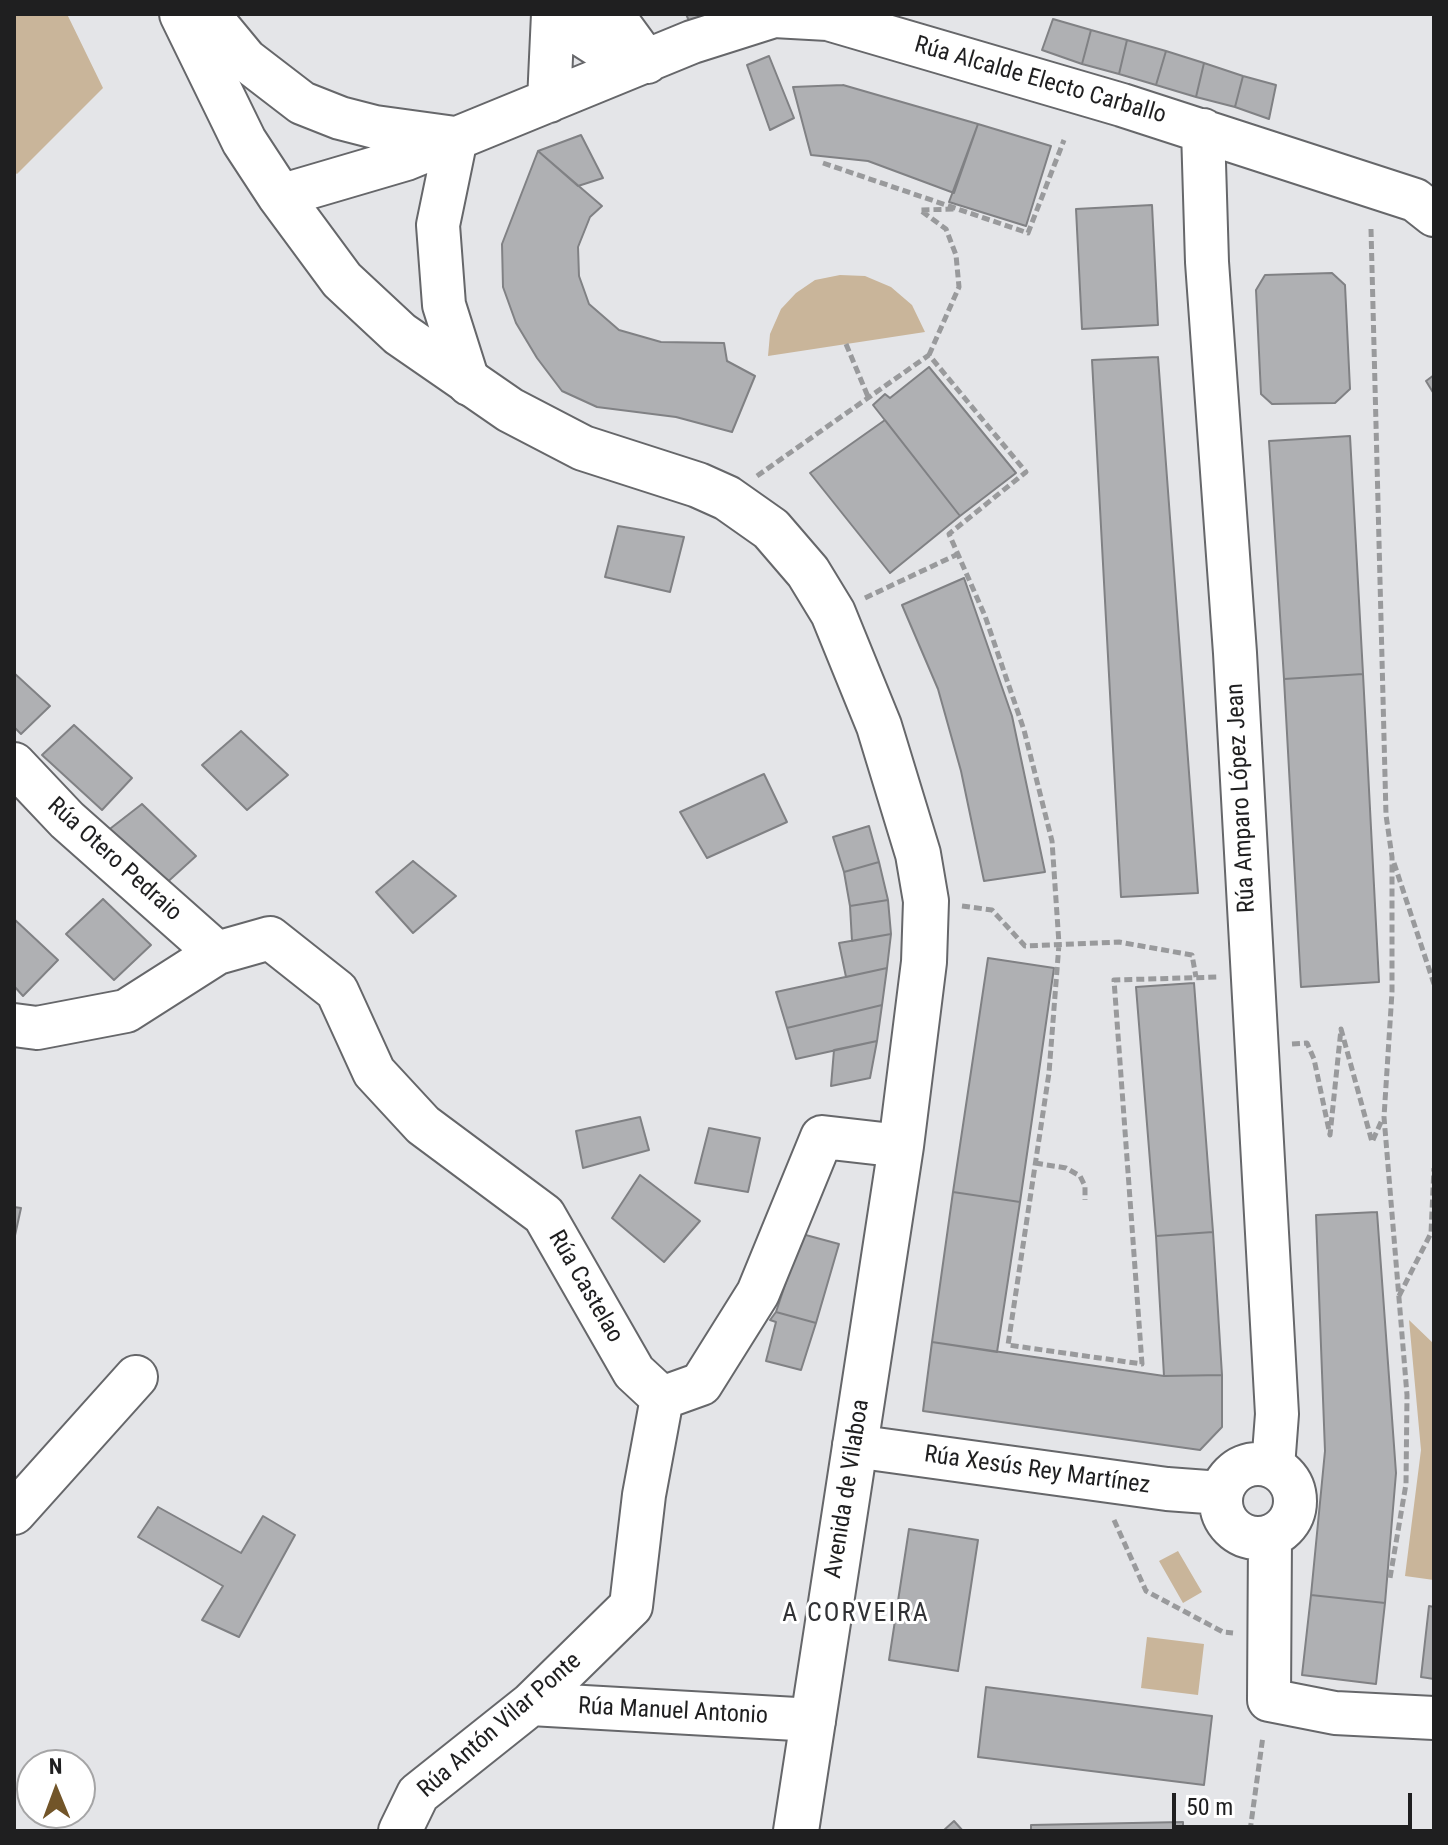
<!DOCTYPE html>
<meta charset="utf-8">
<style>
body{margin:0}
#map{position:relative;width:1448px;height:1845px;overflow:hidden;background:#e4e5e8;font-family:"Roboto Condensed",sans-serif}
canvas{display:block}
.frame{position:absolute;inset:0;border:16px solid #1f1f20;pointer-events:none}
.north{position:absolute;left:16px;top:1749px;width:80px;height:80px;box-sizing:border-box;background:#fff;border:2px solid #a5a5a6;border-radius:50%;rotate:359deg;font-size:22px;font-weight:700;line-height:32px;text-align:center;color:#1f1f20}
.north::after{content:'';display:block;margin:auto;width:28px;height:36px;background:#725529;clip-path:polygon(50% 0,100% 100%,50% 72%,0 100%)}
.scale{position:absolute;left:1172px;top:1793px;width:240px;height:36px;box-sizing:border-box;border:4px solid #1f1f20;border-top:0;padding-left:10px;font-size:24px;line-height:28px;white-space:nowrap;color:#1f1f20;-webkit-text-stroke:6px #fff;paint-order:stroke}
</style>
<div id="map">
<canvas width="1448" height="1845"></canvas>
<div class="frame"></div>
<div class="north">N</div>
<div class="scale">50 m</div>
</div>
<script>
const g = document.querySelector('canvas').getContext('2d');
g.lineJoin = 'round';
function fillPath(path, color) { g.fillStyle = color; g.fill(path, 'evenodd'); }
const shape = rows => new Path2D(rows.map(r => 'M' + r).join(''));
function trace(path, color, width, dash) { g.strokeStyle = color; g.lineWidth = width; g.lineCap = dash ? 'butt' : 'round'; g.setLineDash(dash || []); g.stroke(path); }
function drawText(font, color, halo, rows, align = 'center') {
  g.font = font + ' "Roboto Condensed",sans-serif'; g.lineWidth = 6; g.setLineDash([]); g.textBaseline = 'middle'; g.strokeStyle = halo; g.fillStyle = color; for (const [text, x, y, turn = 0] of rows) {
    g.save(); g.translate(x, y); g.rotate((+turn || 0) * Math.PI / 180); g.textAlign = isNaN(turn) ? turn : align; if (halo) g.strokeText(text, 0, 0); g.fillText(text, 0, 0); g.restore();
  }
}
fillPath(shape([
 [14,14,67,14,103,88,17,174,14,172],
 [840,275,865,276,891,287,912,305,925,332,768,356,770,334,781,309,796,293,815,280],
 [1409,1320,1434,1344,1434,1580,1405,1576,1421,1450],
 [1178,1551,1202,1592,1183,1603,1159,1561],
 [1147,1637,1204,1644,1198,1695,1141,1688]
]), '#c9b59a');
const building = shape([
 [686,14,709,14,689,21,686,14],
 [1053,19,1091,30,1082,64,1042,50,1053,19],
 [1091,30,1127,40,1119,74,1082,64,1091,30],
 [1127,40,1166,51,1156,85,1119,74,1127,40],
 [1166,51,1204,63,1196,97,1156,85,1166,51],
 [769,56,794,118,770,130,747,65,769,56],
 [1204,63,1243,76,1235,107,1196,97,1204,63],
 [1243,76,1276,85,1269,119,1235,107,1243,76],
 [843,85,978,124,954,193,868,161,811,155,793,87,843,85],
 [978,124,1051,146,1026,226,949,202,978,124],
 [581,135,603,178,578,186,538,151,581,135],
 [538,151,602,206,590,217,578,247,579,276,589,304,619,330,661,342,724,343,727,361,755,376,732,432,676,417,597,407,562,391,537,358,516,323,503,287,502,244,538,151],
 [1152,205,1158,325,1082,329,1076,209,1152,205],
 [1332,273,1345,285,1350,389,1335,403,1272,404,1261,394,1256,290,1265,275,1332,273],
 [1158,357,1198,893,1121,897,1092,360,1158,357],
 [929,367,1016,473,960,516,873,405,885,394,890,398,929,367],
 [1434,375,1434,394,1426,381,1434,375],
 [885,420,960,516,890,573,810,473,885,420],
 [1350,436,1363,674,1284,679,1269,441,1350,436],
 [618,526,684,537,670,592,605,577,618,526],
 [964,578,1012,716,1045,872,984,881,961,771,938,689,902,605,964,578],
 [14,673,50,706,21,734,14,727,14,673],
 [1363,674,1379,982,1301,987,1284,679,1363,674],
 [74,725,132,778,102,810,42,755,74,725],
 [241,731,288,775,247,810,202,765,241,731],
 [764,774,787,822,707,858,680,812,764,774],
 [142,804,196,856,162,887,102,835,142,804],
 [869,826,879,862,844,872,833,837,869,826],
 [413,861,456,896,413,933,376,892,413,861],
 [879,862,888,900,850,906,844,872,879,862],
 [103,899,151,945,114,980,66,934,103,899],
 [888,900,891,934,852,941,850,906,888,900],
 [14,919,58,960,23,996,14,986,14,919],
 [891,934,887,968,846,977,839,943,891,934],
 [988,958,1054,968,1020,1202,953,1192,988,958],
 [887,968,882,1005,787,1028,776,992,887,968],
 [1194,983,1213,1232,1156,1236,1136,987,1194,983],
 [882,1005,877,1041,796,1059,787,1028,882,1005],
 [877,1041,870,1078,831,1086,834,1050,877,1041],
 [640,1117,649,1150,583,1168,576,1131,640,1117],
 [709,1128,760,1138,748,1192,695,1183,709,1128],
 [640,1175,700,1221,664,1262,612,1218,640,1175],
 [953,1192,1020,1202,997,1352,932,1342,953,1192],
 [14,1207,21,1208,14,1240,14,1207],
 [1377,1212,1396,1473,1385,1603,1311,1595,1325,1451,1316,1215,1377,1212],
 [1213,1232,1222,1375,1164,1376,1156,1236,1213,1232],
 [802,1234,839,1244,816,1323,776,1312,802,1234],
 [776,1312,816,1323,801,1370,766,1361,776,1322,770,1320,776,1312],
 [932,1342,1164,1376,1222,1375,1222,1427,1200,1450,923,1411,932,1342],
 [158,1507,241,1553,263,1516,295,1535,239,1637,202,1620,223,1586,138,1537,158,1507],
 [909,1529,978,1540,958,1671,889,1660,909,1529],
 [1311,1595,1385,1603,1376,1684,1302,1675,1311,1595],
 [1429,1606,1434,1607,1434,1679,1421,1677,1429,1606],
 [986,1687,1212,1716,1204,1785,978,1757,986,1687],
 [954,1821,963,1831,943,1831,954,1821],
 [1183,1822,1183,1831,1031,1831,1031,1825,1183,1822]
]);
fillPath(building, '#afb0b3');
trace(building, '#808184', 2);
const minor = shape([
 [208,14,246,60,302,103,340,118,375,127,455,138],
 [566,14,574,30,596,44,647,62],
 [612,14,647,62],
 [549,101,553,14],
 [1203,130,1207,262,1235,653,1277,1414,1273,1467],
 [456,138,438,225,444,305,469,384],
 [280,196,406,159,692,42,774,16,828,19,1122,105,1415,200,1434,215],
 [14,764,67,820,217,953],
 [14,1025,37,1028,126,1011,217,953,270,938,337,991,374,1072,423,1125,544,1215,634,1372,662,1398,701,1384,758,1293,822,1137,901,1146],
 [854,1446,1167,1489,1221,1493],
 '1221 1501a37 37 0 1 1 74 0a37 37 0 1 1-74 0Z',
 [14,1513,136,1377],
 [1270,1537,1269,1700,1335,1713,1434,1718],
 [531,1704,814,1720],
 [400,1831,418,1794,531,1704,631,1606,644,1495,662,1398]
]);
const highway = shape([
 [182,14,244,141,280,196,342,280,400,334,510,410,583,448,698,485,727,498,771,529,808,572,833,613,879,726,918,854,926,901,924,962,901,1146,796,1831]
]);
trace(minor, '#66676a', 46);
trace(highway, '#66676a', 48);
trace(shape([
 [823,163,1028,233,1064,140],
 [1371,229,1386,815,1392,857,1392,992,1384,1117,1407,1395,1406,1484,1390,1578],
 [846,344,869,399],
 [929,355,959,287,956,255,946,229,920,210,956,209],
 [757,476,929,355,1026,472,949,534,985,616,1024,730,1052,841,1059,944,1049,1073,1008,1345,1142,1364,1114,980,1218,977],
 [865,598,958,554],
 [1394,863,1434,984],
 [962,906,992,910,1025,946,1119,942,1192,955,1196,977],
 [1292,1044,1307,1043,1314,1059,1330,1135,1341,1029,1372,1142,1382,1120],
 [1035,1163,1066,1168,1080,1176,1085,1186,1085,1200],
 [1399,1296,1431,1233,1434,1168],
 [1114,1520,1146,1591,1223,1632,1233,1633],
 [1250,1831,1263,1736]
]), '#999a9c', 5, [8, 4]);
trace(minor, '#fff', 42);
trace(highway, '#fff', 44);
drawText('24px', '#1f1f20', '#fff', [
 ["Rúa Alcalde Electo Carballo",1040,81,16],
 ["Rúa Amparo López Jean",1242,798,-93],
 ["Rúa Otero Pedraio",114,860,42],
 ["Rúa Castelao",585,1287,60],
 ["Rúa Xesús Rey Martínez",1037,1471,8],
 ["Avenida de Vilaboa",848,1489,-81],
 ["Rúa Manuel Antonio",673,1712,3],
 ["Rúa Antón Vilar Ponte",500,1726,-41]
]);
g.letterSpacing = '2px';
drawText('26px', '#313235', '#fff', [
 ["A CORVEIRA",856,1614]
]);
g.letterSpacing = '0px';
</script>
